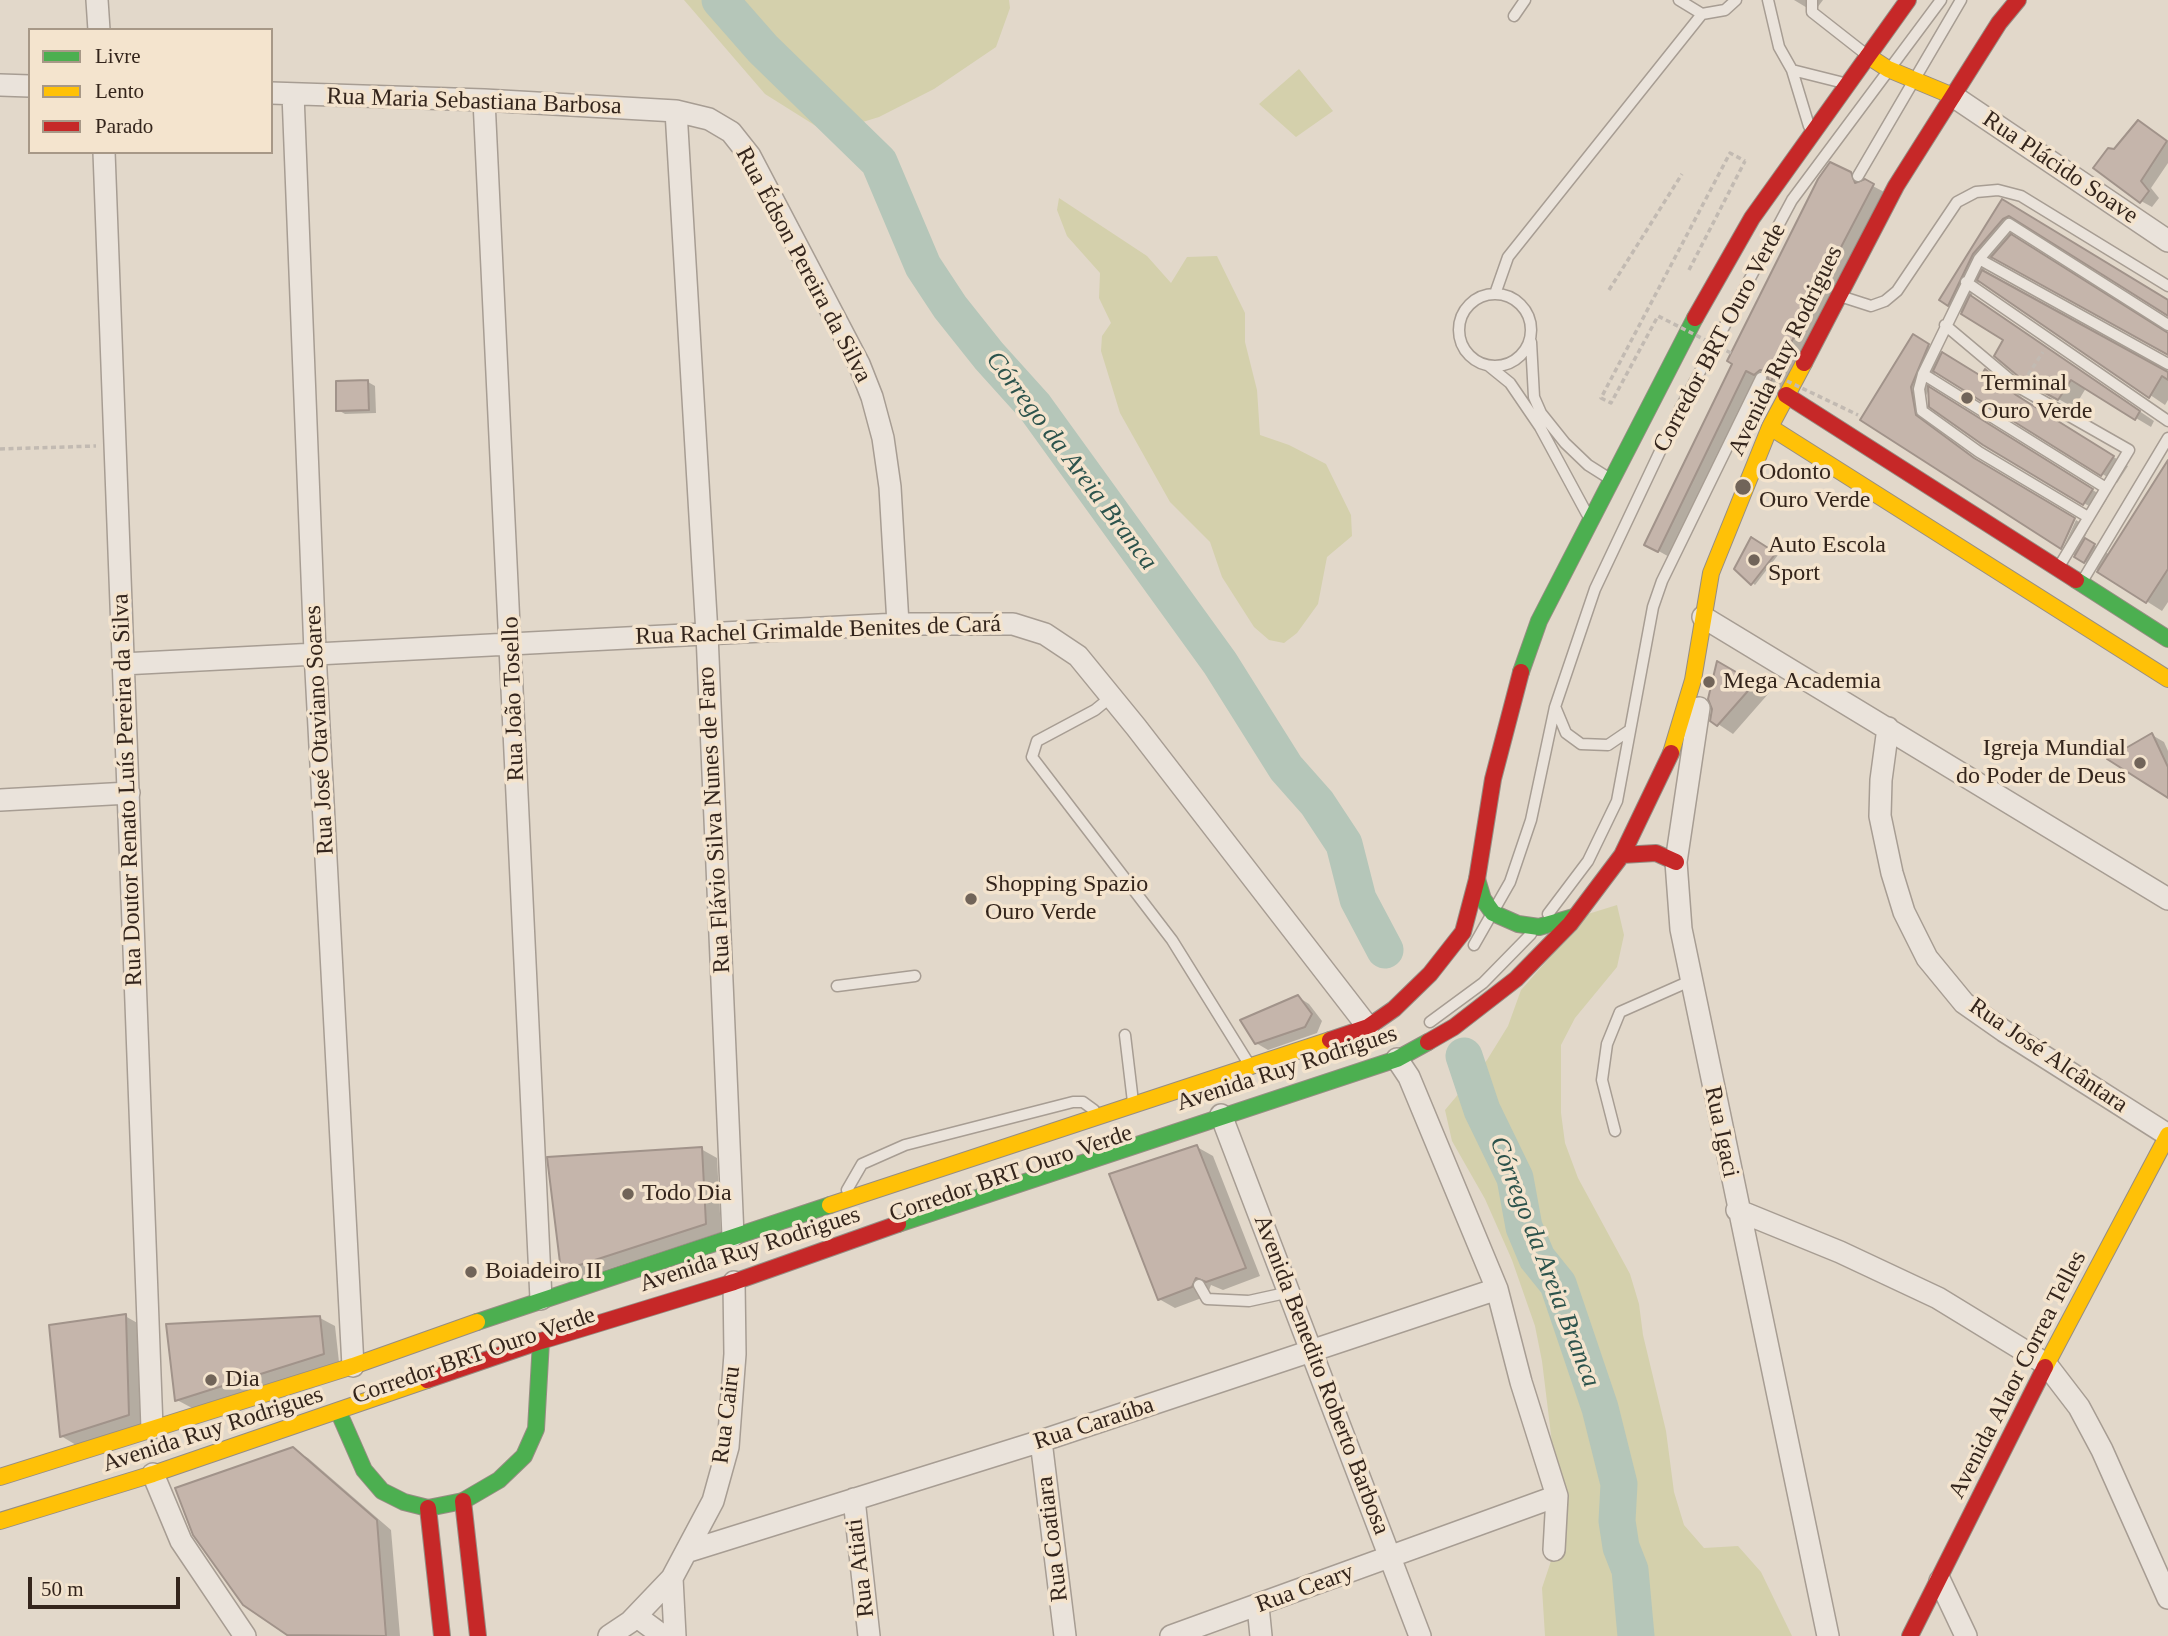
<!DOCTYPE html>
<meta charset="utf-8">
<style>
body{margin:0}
#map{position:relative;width:2168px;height:1636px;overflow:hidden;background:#e2d8ca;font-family:"Times New Roman",serif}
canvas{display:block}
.legend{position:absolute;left:28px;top:28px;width:245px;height:126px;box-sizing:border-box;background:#f4e4ce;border:2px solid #a79887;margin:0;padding:9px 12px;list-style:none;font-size:21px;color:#34251c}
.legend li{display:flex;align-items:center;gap:14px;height:35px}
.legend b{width:35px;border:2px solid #a79887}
.scale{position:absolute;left:28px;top:1577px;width:152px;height:32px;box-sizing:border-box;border:4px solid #34251c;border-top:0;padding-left:9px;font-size:21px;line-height:24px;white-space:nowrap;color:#34251c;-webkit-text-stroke:5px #f4e4ce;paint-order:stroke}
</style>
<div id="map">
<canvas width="2168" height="1636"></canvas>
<ul class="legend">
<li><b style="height:9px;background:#4caf50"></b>Livre</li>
<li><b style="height:9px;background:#ffc107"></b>Lento</li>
<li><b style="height:9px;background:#c62828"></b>Parado</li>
</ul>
<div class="scale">50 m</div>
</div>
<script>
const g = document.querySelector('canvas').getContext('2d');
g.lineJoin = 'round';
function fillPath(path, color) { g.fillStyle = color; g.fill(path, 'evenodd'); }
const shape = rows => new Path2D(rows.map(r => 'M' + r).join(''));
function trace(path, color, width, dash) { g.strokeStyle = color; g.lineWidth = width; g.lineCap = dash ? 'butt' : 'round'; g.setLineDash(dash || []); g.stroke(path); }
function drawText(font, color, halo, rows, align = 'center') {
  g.font = font + ' "Times New Roman",serif'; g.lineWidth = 7; g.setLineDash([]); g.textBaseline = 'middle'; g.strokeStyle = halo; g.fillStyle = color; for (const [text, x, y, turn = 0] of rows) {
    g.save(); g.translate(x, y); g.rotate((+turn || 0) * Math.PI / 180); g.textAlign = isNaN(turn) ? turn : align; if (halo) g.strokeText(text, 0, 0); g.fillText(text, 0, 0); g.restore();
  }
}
fillPath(shape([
 [684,0,1009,0,1010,8,996,47,934,89,879,117,827,133,765,94],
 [1299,69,1333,111,1296,137,1259,104],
 [1059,198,1147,256,1171,283,1187,257,1217,256,1245,313,1245,342,1257,390,1260,435,1289,445,1326,464,1351,515,1352,536,1327,557,1318,604,1297,633,1284,643,1269,640,1254,627,1222,577,1210,542,1170,502,1120,413,1101,351,1102,336,1111,323,1099,298,1100,273,1067,236,1057,210],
 [1617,905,1624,935,1617,967,1575,1018,1561,1045,1561,1113,1565,1143,1578,1178,1630,1274,1639,1304,1643,1335,1666,1431,1674,1492,1684,1525,1704,1548,1738,1546,1761,1572,1792,1636,1545,1636,1542,1588,1552,1558,1558,1492,1542,1361,1535,1326,1512,1260,1485,1199,1452,1141,1445,1110,1487,1060,1508,1026,1521,990,1588,914]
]), '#d4d0ac');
fillPath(shape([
 [1794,0,1823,0,1814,12],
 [2149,128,2168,142,2168,163,2151,188,2159,198,2152,207,2141,201,2114,151],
 [1850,174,1888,194,1785,390,1761,378,1673,559,1646,544],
 [2003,202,2168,301,2168,313,2025,224,2011,236,2168,333,2168,353,1994,256,1983,272,2164,373,2168,372,2168,400,2165,405,1980,280,1971,297,2154,421,2151,427,2086,388,2074,408,2026,380,2006,340,1941,300],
 [1913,337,1982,378,1986,371,2001,380,2032,406,2128,466,2117,483,1936,371,1926,396,1930,426,1990,469,1862,420],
 [368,382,375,386,376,413,345,414,338,410],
 [1944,397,2107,499,2099,512,1984,444],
 [2168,463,2168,602,2162,611,2063,548,2076,520,2089,528,2084,539,2110,555],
 [1752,539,1778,555,1755,585,1736,569],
 [1718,664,1769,693,1733,734,1712,720],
 [2152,735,2164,742,2168,751,2168,796],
 [1298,997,1309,1004,1322,1021,1317,1033,1268,1050,1256,1043],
 [1197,1147,1213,1156,1260,1276,1223,1290,1211,1285,1207,1296,1175,1308,1159,1299],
 [701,1149,717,1158,721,1232,578,1279,562,1270],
 [125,1316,141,1325,144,1424,76,1445,61,1436],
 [320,1318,335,1326,339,1362,192,1408,177,1400],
 [292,1449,308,1458,391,1530,400,1636,293,1636,244,1604]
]), '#0003');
trace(shape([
 [720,0,763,49,879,162,923,266,950,307,989,356,1035,407,1220,663,1286,768,1317,803,1344,844,1358,899,1385,950],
 [1464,1056,1482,1110,1515,1178,1524,1227,1537,1258,1558,1284,1600,1408,1619,1484,1617,1521,1621,1547,1630,1570,1636,1636]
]), '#b5c6b9', 37);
const building = shape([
 [2138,120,2167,141,2141,181,2149,191,2140,203,2093,168,2108,148,2114,149,2138,120],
 [1830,162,1851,172,1855,183,1865,179,1874,184,1770,383,1765,371,1760,370,1754,375,1746,371,1658,552,1644,545,1732,364,1727,361,1818,179,1830,162],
 [2002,199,2168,300,2168,316,2009,216,2003,219,1973,254,1948,306,1939,300,2002,199],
 [2011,234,2168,333,2168,355,1991,257,2011,234],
 [1982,270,2168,372,2168,380,2162,376,2149,398,1977,280,1982,270],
 [1970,295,2140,411,2135,420,2071,380,2058,400,2025,382,1994,356,2003,340,1961,314,1970,295],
 [1913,334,1929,344,1911,387,1916,415,1974,458,2075,518,2061,549,1860,420,1913,334],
 [1942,352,1981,376,1985,369,2016,395,2114,456,2101,476,1933,371,1942,352],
 [368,380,369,410,336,411,336,381,368,380],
 [1928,386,2093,489,2083,505,1983,445,1929,407,1928,386],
 [2168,460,2168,569,2146,603,2097,572,2168,460],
 [1751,537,1776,553,1751,585,1734,569,1751,537],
 [2085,538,2095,544,2084,563,2074,557,2085,538],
 [1717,661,1755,683,1717,726,1710,721,1712,709,1708,699,1717,661],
 [2152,733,2168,767,2168,798,2107,759,2152,733],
 [1298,995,1312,1014,1305,1027,1255,1044,1240,1020,1298,995],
 [1197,1145,1246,1268,1206,1282,1196,1278,1192,1287,1158,1300,1109,1174,1197,1145],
 [702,1147,706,1224,561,1271,547,1157,702,1147],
 [126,1314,129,1415,60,1437,49,1325,126,1314],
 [320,1316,324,1354,175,1401,166,1324,320,1316],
 [293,1447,377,1520,386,1636,287,1635,243,1605,193,1535,175,1488,293,1447]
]);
fillPath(building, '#c5b5ab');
trace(building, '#a1938a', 2);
const lane = shape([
 [1679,0,1702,14,1725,10,1736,0],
 [1768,0,1779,47,1792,70,1809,126],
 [1812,0,1812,12,1863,52],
 [1514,16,1525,0],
 [1792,70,1840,82],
 [1858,176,1961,0],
 [1979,259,2168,364],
 [1966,282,2168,421],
 '1459 330a36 36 0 1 1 72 0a36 36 0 1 1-72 0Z',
 [1495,294,1508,257,1702,14],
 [1843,297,1871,306,1885,301,1897,291,1957,202,1976,192,1998,190,2021,196,2168,286],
 [1945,325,2020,388,2129,450,2060,565],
 [1531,342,1534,397,1541,413,1565,443,1588,465,1607,477],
 [1489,366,1510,383,1540,427,1587,514],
 [1923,374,1919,389,1922,411,1979,452,2088,517],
 [2106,488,1923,374,1979,259,2009,224,2168,325],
 [2083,580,2168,438],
 [1111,697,1095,710,1037,741,1032,757,1172,940,1249,1064],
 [1556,709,1566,733,1581,744,1608,745,1630,730],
 [1548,914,1588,861,1617,801,1653,607,1662,581,1761,378],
 [1474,945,1510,882,1531,820,1555,707,1595,589,1680,409,1792,200,1941,0],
 [837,986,915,976],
 [1430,1022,1483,983,1531,934],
 [1125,1035,1133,1102],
 [1615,1131,1602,1080,1607,1044,1620,1012,1690,981],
 [847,1190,862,1164,905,1145,1073,1102,1083,1102,1094,1110],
 [1199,1285,1207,1299,1249,1301,1290,1292]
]);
const street = shape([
 [97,0,99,30],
 [0,85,30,86],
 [271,93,484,100,676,111,709,119,731,132,750,156,859,364,872,397,883,438,890,487,898,624],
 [293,94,315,652,353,1366],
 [1953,96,2168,241],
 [484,100,541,1299],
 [676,111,707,634,733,1236],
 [104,152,152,1428],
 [1703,617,2168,899],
 [122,664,898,624,1013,624,1045,634,1078,656,1136,727,1368,1027],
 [1699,708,1676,862,1681,929,1828,1636],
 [1888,728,1881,780,1880,816,1892,873,1904,912,1927,958,1964,1003,2004,1031,2168,1135],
 [0,800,129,793],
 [1397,1059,1409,1077,1497,1289,1521,1382,1557,1496,1554,1550],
 [1221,1115,1420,1636],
 [1737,1210,1840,1252,1938,1298,2046,1364,2079,1407,2102,1450,2168,1598],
 [1041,1441,1065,1636],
 [153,1474,181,1541,245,1636],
 [854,1499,869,1636],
 [689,1551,1041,1441,1497,1289],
 [672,1578,675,1636],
 [1940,1581,1966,1636],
 [1258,1606,1261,1636],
 [636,1616,663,1636],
 [609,1636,630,1622,672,1578,713,1501,728,1447,735,1354,734,1282],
 [1171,1636,1557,1496]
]);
const fast = shape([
 [2076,580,2168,639],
 [1521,672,1539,621,1695,318],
 [1477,879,1483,899,1493,913,1518,924,1539,927,1574,917],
 [898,1224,1397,1059,1428,1042],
 [477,1322,830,1205],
 [339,1413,364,1470,382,1491,404,1502,428,1508,463,1501,499,1480,524,1456,536,1429,541,1341]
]);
const slow = shape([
 [1868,56,1888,69,1953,96],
 [1770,427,2168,679],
 [1671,753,1693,680,1711,573,1770,427,1804,363],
 [830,1205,1330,1040],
 [2045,1367,2168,1135],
 [0,1477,353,1366,477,1322],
 [0,1521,153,1474,427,1380]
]);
const jam = shape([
 [1695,318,1752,218,1908,0],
 [1804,363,1896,186,1999,23,2018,0],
 [1786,395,2076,580],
 [1622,855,1656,853,1676,862],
 [1330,1040,1368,1027,1394,1009,1430,974,1463,932,1477,879,1493,779,1521,672],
 [1428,1042,1454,1027,1516,979,1570,924,1622,855,1671,753],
 [427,1380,541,1341,734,1282,898,1224],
 [463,1501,478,1636],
 [428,1508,442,1636],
 [1910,1636,2045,1367]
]);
trace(lane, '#a79d93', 13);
trace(street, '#a79d93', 24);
trace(fast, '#968d83', 18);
trace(slow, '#968d83', 18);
trace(jam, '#968d83', 18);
trace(shape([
 [1689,270,1745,161],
 [1609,290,1682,174],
 [2028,375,2043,352],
 [0,449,96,446]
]), '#c2bab2', 3.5, [5, 3.5]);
trace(lane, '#eae3db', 10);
trace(street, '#eae3db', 21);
trace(fast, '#4caf50', 16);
trace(slow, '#ffc107', 16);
trace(jam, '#c62828', 16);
trace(shape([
 [1731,353,1658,316,1611,403,1601,398,1730,153,1745,161],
 [1787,381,1858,415]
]), '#c2bab2', 3.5, [5, 3.5]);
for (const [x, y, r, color] of [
 [1967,398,7,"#716459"],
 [1743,487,9,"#716459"],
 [1754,560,7,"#716459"],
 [1709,682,7,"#716459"],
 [2140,763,7,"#716459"],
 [971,899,7,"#716459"],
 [628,1194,7,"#716459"],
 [471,1272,7,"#716459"],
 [211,1380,7,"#716459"]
]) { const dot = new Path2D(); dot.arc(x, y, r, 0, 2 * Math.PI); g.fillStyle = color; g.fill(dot); trace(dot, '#f4e4ce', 2.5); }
drawText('24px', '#34251c', '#f4e4ce', [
 ["Rua Maria Sebastiana Barbosa",474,102,2],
 ["Rua Plácido Soave",2060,168,34],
 ["Rua Édson Pereira da Silva",803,265,62],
 ["Corredor BRT Ouro Verde",1720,338,-62],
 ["Avenida Ruy Rodrigues",1786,351,-64],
 ["Rua Rachel Grimalde Benites de Cará",818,631,-2],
 ["Rua João Tosello",514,699,-92],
 ["Rua José Otaviano Soares",320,730,-93],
 ["Rua Doutor Renato Luís Pereira da Silva",128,790,-92],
 ["Rua Flávio Silva Nunes de Faro",715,820,-93],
 ["Rua José Alcântara",2048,1056,34],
 ["Avenida Ruy Rodrigues",1287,1069,-18],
 ["Rua Igaci",1721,1132,78],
 ["Corredor BRT Ouro Verde",1011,1174,-19],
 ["Avenida Ruy Rodrigues",750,1250,-18],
 ["Corredor BRT Ouro Verde",474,1356,-19],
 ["Avenida Benedito Roberto Barbosa",1321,1375,69],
 ["Avenida Alaor Correa Telles",2018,1375,-63],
 ["Rua Cairu",727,1415,-83],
 ["Rua Caraúba",1094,1424,-18],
 ["Avenida Ruy Rodrigues",213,1430,-18],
 ["Rua Coatiara",1053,1539,-97],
 ["Rua Atiati",861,1568,-97],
 ["Rua Ceary",1305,1589,-20]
]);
drawText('24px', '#34251c', '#f4e4ce', [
 ["Terminal",1981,384],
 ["Ouro Verde",1981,412],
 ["Odonto",1759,473],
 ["Ouro Verde",1759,501],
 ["Auto Escola",1768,546],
 ["Sport",1768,574],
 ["Mega Academia",1723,682],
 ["Igreja Mundial",2126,749,"right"],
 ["do Poder de Deus",2126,777,"right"],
 ["Shopping Spazio",985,885],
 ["Ouro Verde",985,913],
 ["Todo Dia",642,1194],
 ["Boiadeiro II",485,1272],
 ["Dia",225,1380]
], 'left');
drawText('italic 26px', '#2c534c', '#f4e4ce', [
 ["Córrego da Areia Branca",1071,461,53],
 ["Córrego da Areia Branca",1544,1262,69]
]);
</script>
